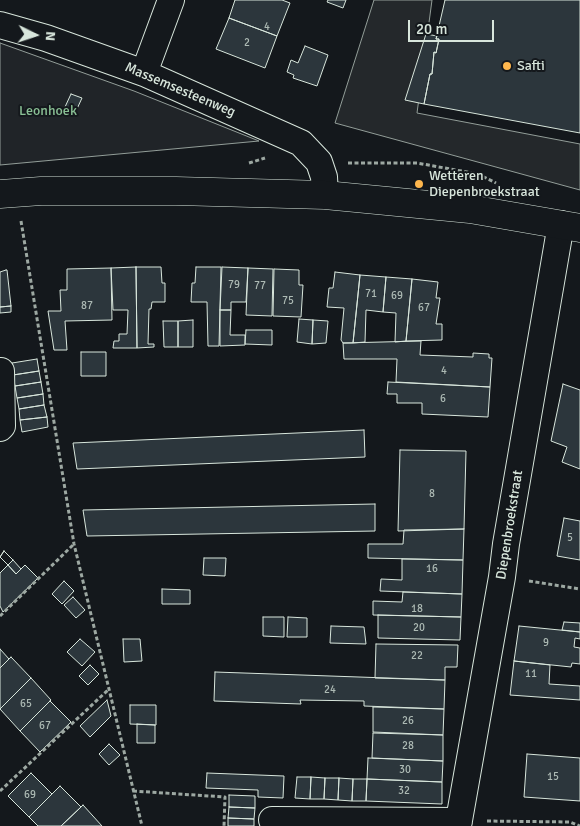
<!DOCTYPE html>
<style>
body{margin:0}
#map{position:relative;width:580px;height:826px;overflow:hidden;background:#14181c;font-family:Signika,sans-serif}
canvas{display:block}
.north{position:absolute;left:10px;top:10px;width:50px;height:50px;-webkit-text-stroke:4px #14181c;paint-order:stroke;rotate:94deg;font-size:14px;font-weight:700;line-height:20px;text-align:center;color:#d8e6dc}
.north::after{content:'';display:block;margin:auto;width:18px;height:22px;background:#d8e6dc;clip-path:polygon(50% 0,100% 100%,50% 72%,0 100%)}
.scale{position:absolute;left:408px;top:20px;width:86px;height:22px;box-sizing:border-box;border:2px solid #d8e6dc;border-top:0;padding-left:6px;font-size:15px;line-height:18px;white-space:nowrap;color:#d8e6dc;-webkit-text-stroke:4px #14181c;paint-order:stroke}
</style>
<div id="map">
<canvas width="580" height="826"></canvas>
<div class="north">N</div>
<div class="scale">20 m</div>
</div>
<script>
const g = document.querySelector('canvas').getContext('2d');
g.lineJoin = 'round';
function fillPath(path, color) { g.fillStyle = color; g.fill(path, 'evenodd'); }
const shape = rows => new Path2D(rows.map(r => 'M' + r).join(''));
function trace(path, color, width, dash) { g.strokeStyle = color; g.lineWidth = width; g.lineCap = dash ? 'butt' : 'round'; g.setLineDash(dash || []); g.stroke(path); }
function drawText(font, color, halo, rows, align = 'center') {
  g.font = font + ' Signika,sans-serif'; g.lineWidth = 4; g.setLineDash([]); g.textBaseline = 'middle'; g.strokeStyle = halo; g.fillStyle = color; for (const [text, x, y, turn = 0] of rows) {
    g.save(); g.translate(x, y); g.rotate((+turn || 0) * Math.PI / 180); g.textAlign = isNaN(turn) ? turn : align; if (halo) g.strokeText(text, 0, 0); g.fillText(text, 0, 0); g.restore();
  }
}
const green = shape([
 [0,43,134,91,259,141,0,165,0,43]
]);
fillPath(green, '#202428');
trace(green, '#939e99', 1);
const parking = shape([
 [374,0,432,0,417,113,580,144,580,190,335,123,374,0]
]);
fillPath(parking, '#24282b');
trace(parking, '#939e99', 1);
const building = shape([
 [235,0,282,0,290,3,277,36,229,18,235,0],
 [328,0,346,0,343,8,327,2,328,0],
 [445,0,580,0,580,133,424,104,430,74,432,74,434,52,436,53,439,39,436,39,445,0],
 [229,18,277,36,265,68,216,49,229,18],
 [426,34,437,36,436,39,439,39,436,53,434,52,432,74,430,74,424,104,405,100,426,34],
 [305,46,328,55,317,86,293,78,294,75,287,72,291,60,298,63,305,46],
 [71,94,82,98,76,111,65,107,71,94],
 [136,267,161,267,162,283,165,283,165,302,152,302,151,309,149,309,148,344,154,344,154,347,137,348,136,267],
 [136,267,137,348,113,348,114,341,119,341,119,334,127,334,128,310,113,310,111,268,136,267],
 [196,267,221,267,219,346,208,346,207,302,191,302,192,283,195,283,196,267],
 [222,267,248,268,246,302,231,302,231,310,220,310,222,267],
 [111,268,112,320,65,321,67,350,54,350,48,311,61,311,60,290,67,290,67,269,111,268],
 [248,268,273,269,272,316,246,315,248,268],
 [274,269,299,270,299,285,303,285,301,317,273,316,274,269],
 [6,270,7,270,11,306,0,307,0,272,6,270],
 [335,272,360,275,353,343,343,343,341,340,344,308,327,307,329,288,333,288,335,272],
 [360,275,386,277,383,312,366,310,365,342,353,343,360,275],
 [386,277,412,279,406,341,395,342,396,313,383,312,386,277],
 [412,279,438,282,436,298,440,298,436,324,442,324,442,340,406,341,412,279],
 [11,306,11,312,0,313,0,307,11,306],
 [220,310,231,310,230,335,245,335,245,345,220,346,220,310],
 [299,319,313,320,312,344,297,342,299,319],
 [193,320,193,347,178,347,178,321,193,320],
 [313,320,328,321,326,343,312,344,313,320],
 [163,321,178,321,178,347,164,347,163,321],
 [246,330,272,330,272,345,245,344,246,330],
 [421,341,420,355,473,357,473,353,489,354,489,358,492,358,490,387,396,382,397,359,344,359,343,343,421,341],
 [81,352,106,352,106,376,81,376,81,352],
 [37,359,39,371,13,375,12,363,37,359],
 [39,371,41,382,15,386,13,375,39,371],
 [41,382,43,394,17,398,15,386,41,382],
 [388,382,490,387,488,417,422,414,422,403,397,403,397,394,387,394,388,382],
 [563,384,580,390,580,469,562,462,567,447,551,441,563,384],
 [43,394,44,405,19,409,17,398,43,394],
 [44,405,47,417,20,420,19,409,44,405],
 [47,417,48,427,22,432,20,420,47,417],
 [364,430,365,457,77,469,73,443,364,430],
 [400,450,466,451,464,529,398,531,400,450],
 [375,504,375,531,87,536,83,510,375,504],
 [564,518,580,521,580,560,557,556,564,518],
 [464,529,463,560,368,558,368,544,403,544,404,530,464,529],
 [4,551,13,560,8,565,0,557,4,551],
 [4,551,13,560,8,565,0,557,4,551],
 [204,558,226,558,225,576,203,575,204,558],
 [402,559,463,560,462,594,380,591,381,579,402,580,402,559],
 [13,560,21,569,16,574,8,565,13,560],
 [8,565,16,574,25,565,38,578,3,612,0,606,0,573,8,565],
 [64,581,74,591,62,604,52,594,64,581],
 [162,589,190,590,190,604,162,604,162,589],
 [403,592,462,594,461,617,373,615,373,601,402,602,403,592],
 [73,597,85,610,76,618,64,605,73,597],
 [378,615,461,617,460,640,378,638,378,615],
 [263,617,284,617,284,637,263,636,263,617],
 [288,617,307,618,307,637,287,637,288,617],
 [564,622,580,623,580,632,562,630,564,622],
 [331,626,364,627,366,644,330,643,331,626],
 [519,626,580,632,580,639,575,638,574,647,580,648,580,664,572,663,571,667,514,661,519,626],
 [80,639,95,652,82,666,67,652,80,639],
 [123,639,140,639,142,661,124,662,123,639],
 [376,644,458,645,457,667,445,667,445,680,375,678,376,644],
 [0,649,9,659,0,668,0,649],
 [11,657,31,678,0,709,0,668,11,657],
 [514,661,550,665,549,684,580,686,580,700,510,695,514,661],
 [90,665,99,674,88,685,79,676,90,665],
 [215,672,445,680,444,709,364,706,364,701,300,700,301,704,214,701,215,672],
 [31,678,51,700,20,731,0,709,31,678],
 [107,700,111,716,90,737,80,726,107,700],
 [50,701,71,722,40,752,20,731,50,701],
 [130,705,156,705,156,725,130,724,130,705],
 [373,707,444,709,443,735,373,732,373,707],
 [137,724,155,725,155,743,137,743,137,724],
 [373,733,443,735,443,761,372,758,373,733],
 [109,744,120,755,109,765,99,754,109,744],
 [527,754,580,758,580,801,524,797,527,754],
 [368,758,443,761,442,782,367,779,368,758],
 [31,773,52,794,29,817,8,796,31,773],
 [207,773,284,776,283,798,258,797,258,790,206,788,207,773],
 [297,777,311,777,310,799,295,798,297,777],
 [311,777,325,778,324,799,310,799,311,777],
 [325,778,339,778,338,800,324,799,325,778],
 [339,778,353,779,352,801,338,800,339,778],
 [353,779,367,779,366,801,352,801,353,779],
 [367,779,442,782,442,804,366,801,367,779],
 [60,786,81,807,61,826,38,826,29,817,60,786],
 [229,795,255,796,255,808,229,807,229,795],
 [83,805,102,826,61,826,81,807,83,805],
 [229,807,255,808,254,819,228,818,229,807],
 [228,818,254,819,254,826,228,826,228,818]
]);
fillPath(building, '#2c363c');
trace(building, '#d8e6dc', 1);
const minor = shape([
 [0,25,46,38,144,73,301,143,319,162,324,177,325,195],
 [144,73,171,0],
 [0,428,2,426,1,371],
 [272,820,459,821],
 [458,826,502,577,506,544,561,224]
]);
const secondary = shape([
 [0,194,41,191,176,191,325,195,470,209,580,228]
]);
trace(minor, '#d8e6dc', 28);
trace(secondary, '#d8e6dc', 29);
trace(shape([
 [249,163,265,158],
 [348,163,417,163,478,174,496,183],
 [21,221,74,544,142,826],
 [529,581,580,589],
 [0,616,74,544],
 [0,791,109,689],
 [133,791,225,797,224,826],
 [487,821,570,822,580,826]
]), '#9da8a2', 3, [4, 2.5]);
trace(minor, '#14181c', 26);
trace(secondary, '#14181c', 28);
for (const [x, y, r, color] of [
 [507,66,5,"#ffb74d"],
 [419,184,5,"#ffb74d"]
]) { const dot = new Path2D(); dot.arc(x, y, r, 0, 2 * Math.PI); g.fillStyle = color; g.fill(dot); trace(dot, '#14181c', 2); }
drawText('11px', '#adbab4', null, [
 ["4",267,27],
 ["2",247,43],
 ["79",234,285],
 ["77",260,286],
 ["71",371,294],
 ["69",397,296],
 ["75",288,301],
 ["87",87,306],
 ["67",424,308],
 ["4",444,371],
 ["6",443,399],
 ["8",432,494],
 ["5",570,538],
 ["16",432,569],
 ["18",417,609],
 ["20",419,628],
 ["9",546,643],
 ["22",417,656],
 ["11",531,674],
 ["24",330,690],
 ["65",26,704],
 ["26",408,721],
 ["67",45,726],
 ["28",408,746],
 ["30",405,770],
 ["15",553,777],
 ["32",404,791],
 ["69",30,795]
]);
drawText('14px', '#d8e6dc', '#14181c', [
 ["Safti",517,66],
 ["Wetteren",429,176],
 ["Diepenbroekstraat",429,192]
], 'left');
drawText('14px', '#d8e6dc', '#14181c', [
 ["Massemsesteenweg",180,90,23],
 ["Diepenbroekstraat",510,525,-81]
]);
drawText('14px', '#8ac095', '#14181c', [
 ["Leonhoek",48,111]
]);
</script>
